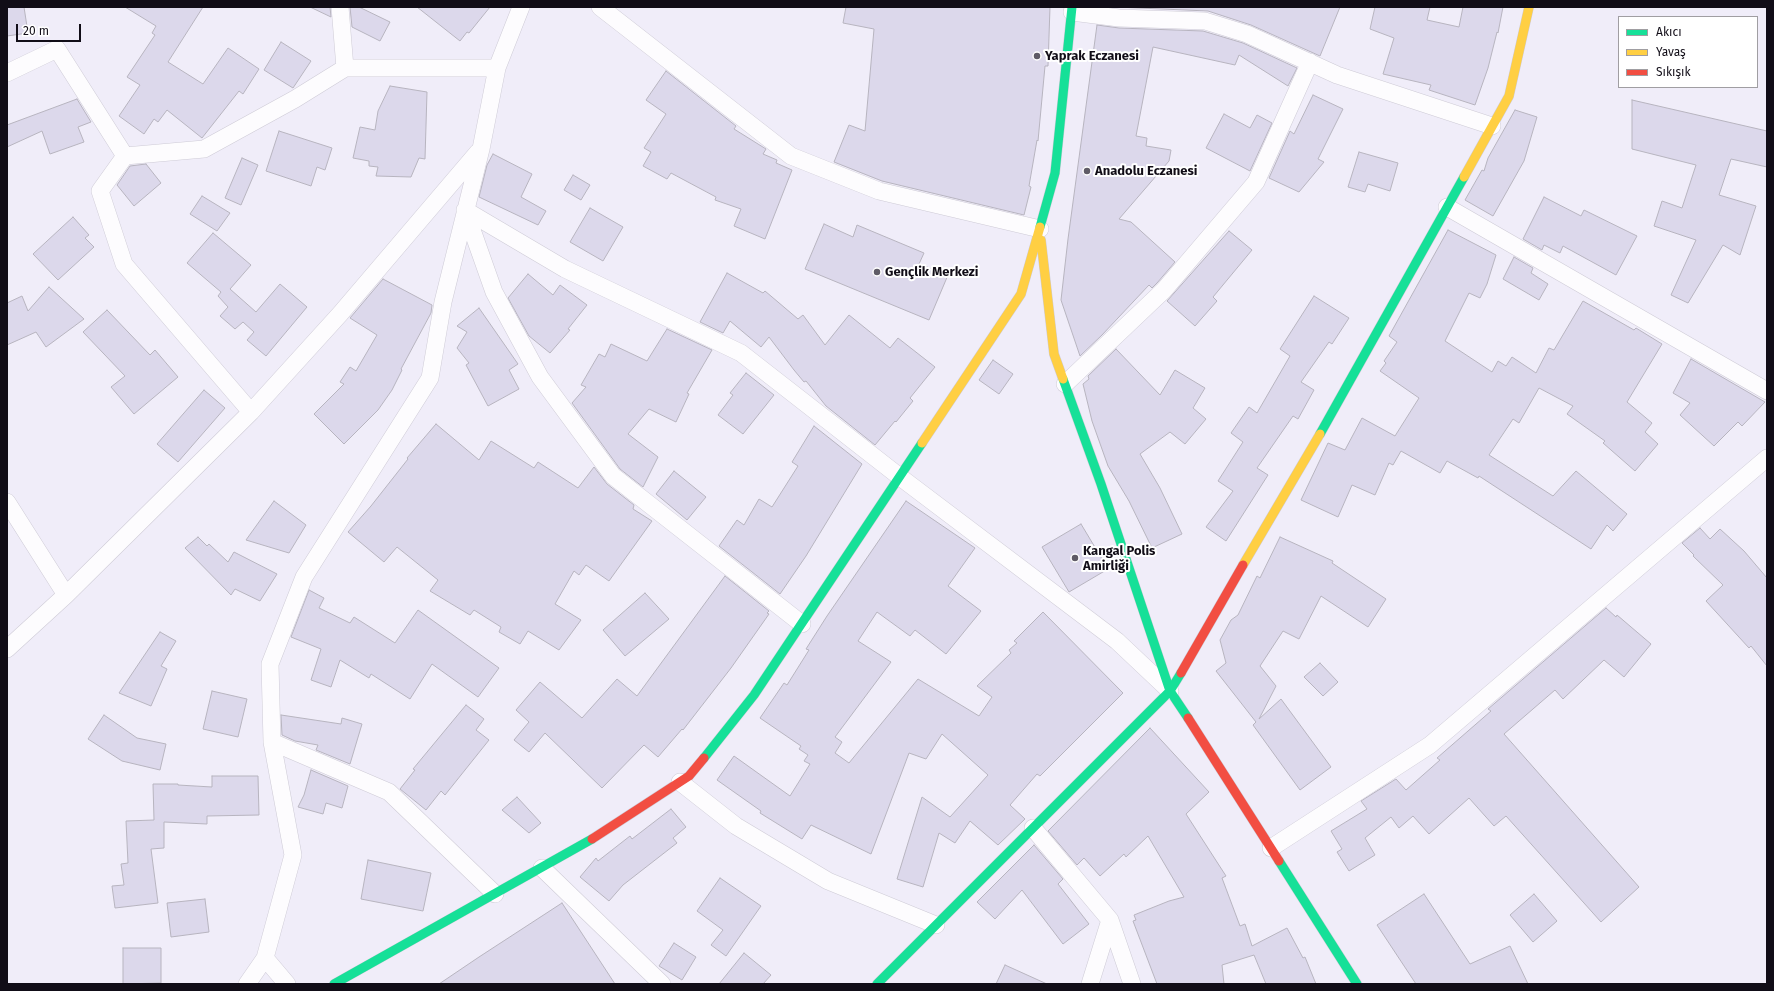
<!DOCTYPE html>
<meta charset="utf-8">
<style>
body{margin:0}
#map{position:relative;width:1774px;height:991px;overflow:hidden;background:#f0edf9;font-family:"Fira Sans",sans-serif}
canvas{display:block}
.frame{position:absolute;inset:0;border:8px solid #110d17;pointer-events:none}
.legend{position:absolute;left:1618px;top:16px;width:140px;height:72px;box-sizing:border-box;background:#fff;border:1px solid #a09ea2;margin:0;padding:5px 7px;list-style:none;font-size:12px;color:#110d17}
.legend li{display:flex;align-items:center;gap:8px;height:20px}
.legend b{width:20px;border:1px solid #a09ea2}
.scale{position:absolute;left:16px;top:24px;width:65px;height:18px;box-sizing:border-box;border:2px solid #110d17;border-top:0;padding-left:5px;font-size:12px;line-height:14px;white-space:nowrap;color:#110d17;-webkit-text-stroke:3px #fff;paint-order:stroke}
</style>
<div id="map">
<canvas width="1774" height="991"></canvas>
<div class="frame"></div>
<ul class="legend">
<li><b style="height:5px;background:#16e098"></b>Akıcı</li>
<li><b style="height:5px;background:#ffcf43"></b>Yavaş</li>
<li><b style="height:5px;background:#f24e42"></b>Sıkışık</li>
</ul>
<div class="scale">20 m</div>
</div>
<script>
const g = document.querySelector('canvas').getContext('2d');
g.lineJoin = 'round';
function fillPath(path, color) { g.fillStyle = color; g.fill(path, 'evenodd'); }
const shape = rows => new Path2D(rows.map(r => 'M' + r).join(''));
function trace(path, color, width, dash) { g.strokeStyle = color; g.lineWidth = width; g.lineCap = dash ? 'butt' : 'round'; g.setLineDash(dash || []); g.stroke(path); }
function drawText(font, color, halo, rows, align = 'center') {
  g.font = font + ' "Fira Sans",sans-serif'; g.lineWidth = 4; g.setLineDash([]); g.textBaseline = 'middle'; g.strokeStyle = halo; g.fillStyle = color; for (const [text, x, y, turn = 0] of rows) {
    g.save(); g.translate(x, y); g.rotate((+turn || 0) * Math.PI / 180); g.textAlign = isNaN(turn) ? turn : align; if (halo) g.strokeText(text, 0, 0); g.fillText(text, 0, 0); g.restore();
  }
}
const building = shape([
 [7,7,24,7,28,33,7,36,7,7],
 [125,7,203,7,168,62,203,84,228,48,259,69,243,94,239,91,202,138,167,110,158,122,154,119,144,134,119,116,140,85,127,77,155,35,152,33,156,26,125,7],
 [310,7,330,7,331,17,310,7],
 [350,7,359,7,390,22,380,41,352,27,350,7],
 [417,7,490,7,469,33,467,32,460,41,417,7],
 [846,7,1050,7,1048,66,1045,66,1038,141,1037,140,1029,186,1031,187,1024,215,882,181,834,162,849,125,865,131,874,29,843,23,846,7],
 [1116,7,1340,7,1320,56,1251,25,1208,11,1116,7],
 [1375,7,1430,7,1427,20,1459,27,1463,7,1503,7,1498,33,1497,32,1488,68,1475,105,1429,90,1431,85,1383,74,1394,38,1370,29,1375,7],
 [1097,25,1119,28,1203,31,1243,43,1297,68,1288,86,1239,55,1235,65,1153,47,1136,136,1147,138,1146,146,1171,150,1169,161,1119,219,1131,222,1175,262,1157,283,1152,288,1149,285,1102,335,1080,356,1061,300,1068,239,1097,25],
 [281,42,311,61,293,88,264,70,281,42],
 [666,71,736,126,734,129,766,149,763,154,777,160,776,163,792,170,765,239,734,226,741,209,715,200,716,197,671,173,667,179,643,166,651,152,644,148,666,114,646,100,666,71],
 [390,86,427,92,425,159,419,158,411,177,376,176,378,167,369,166,369,161,353,158,360,127,375,130,378,111,390,86],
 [1313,95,1343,109,1318,159,1324,162,1299,192,1269,178,1290,131,1294,134,1313,95],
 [77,99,91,122,78,127,84,142,50,154,42,131,7,147,7,125,77,99],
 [1632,100,1767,131,1767,167,1731,159,1719,195,1756,206,1740,255,1723,245,1688,303,1671,295,1696,240,1654,226,1662,201,1682,208,1696,165,1632,149,1632,100],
 [1515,110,1537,117,1524,161,1493,216,1465,200,1482,170,1484,171,1488,158,1515,110],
 [1224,114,1250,128,1257,115,1272,123,1250,171,1206,148,1224,114],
 [279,131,332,148,325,170,317,167,311,186,266,171,279,131],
 [1359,152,1398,163,1390,191,1368,184,1365,192,1348,187,1359,152],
 [493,154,532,174,521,197,546,211,538,225,479,197,487,165,493,154],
 [242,158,258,165,241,205,225,198,242,158],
 [146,164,161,183,134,206,117,185,130,166,146,164],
 [573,175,590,185,581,200,564,190,573,175],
 [202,196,230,213,217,231,190,214,202,196],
 [1544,197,1581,216,1584,210,1637,236,1616,275,1563,246,1560,253,1544,245,1542,250,1523,239,1544,197],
 [590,208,623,227,603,261,570,242,590,208],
 [73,217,89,235,85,238,94,247,58,280,33,254,73,217],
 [824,224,853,237,857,225,924,253,919,264,948,275,929,320,805,269,824,224],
 [1448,230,1496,255,1487,284,1480,298,1469,293,1445,341,1492,372,1498,361,1506,366,1512,357,1536,373,1549,348,1554,350,1583,301,1634,330,1636,328,1662,344,1627,402,1652,423,1645,432,1658,444,1635,471,1603,443,1605,441,1567,414,1573,406,1539,388,1519,423,1513,419,1489,455,1553,496,1576,471,1627,514,1613,531,1607,525,1591,549,1479,476,1478,478,1447,461,1440,473,1401,451,1393,465,1389,463,1375,495,1352,485,1338,517,1301,500,1328,443,1345,450,1362,418,1395,436,1419,398,1380,371,1386,363,1384,361,1397,342,1389,336,1448,230],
 [1229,231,1252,250,1213,297,1217,301,1195,326,1167,301,1229,231],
 [213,233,251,265,230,289,256,312,280,284,307,307,266,356,247,340,254,332,243,322,235,329,220,316,228,307,218,296,221,292,187,263,213,233],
 [1514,257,1533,268,1531,273,1548,284,1539,300,1503,279,1514,257],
 [727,273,763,293,765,291,798,319,803,315,825,345,849,315,890,348,898,338,935,367,910,398,913,401,896,422,895,421,875,445,826,406,806,381,804,382,794,370,769,337,761,347,730,321,723,333,700,322,727,273],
 [528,274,553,295,560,285,587,305,568,329,570,330,550,353,529,336,508,298,528,274],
 [383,279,432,305,431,313,401,369,402,370,392,390,378,410,344,444,314,414,344,384,340,382,350,367,356,371,377,335,350,318,383,279],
 [49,287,84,319,46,347,36,332,7,345,7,303,22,296,28,311,49,287],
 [1314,296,1349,318,1332,344,1329,342,1301,382,1314,390,1298,419,1293,416,1257,468,1268,475,1226,541,1206,527,1233,491,1218,481,1243,442,1231,433,1249,407,1257,413,1290,356,1280,349,1314,296],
 [479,308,518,364,509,370,519,389,488,406,466,365,469,363,457,348,467,332,457,326,479,308],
 [107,310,150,355,155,350,178,377,134,414,111,387,125,376,83,332,107,310],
 [667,329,712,350,687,393,689,394,676,422,649,409,628,434,658,457,643,487,620,469,572,403,586,387,581,385,599,354,605,357,611,344,647,361,667,329],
 [1116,349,1160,395,1175,370,1205,388,1193,408,1206,419,1185,444,1170,432,1140,454,1160,488,1182,534,1152,548,1129,501,1108,466,1092,421,1083,384,1089,379,1088,376,1116,349],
 [1691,359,1765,402,1742,426,1738,422,1714,446,1680,415,1690,403,1673,393,1691,359],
 [993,360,1013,374,999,394,979,380,993,360],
 [746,373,774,395,743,434,718,415,733,395,730,393,746,373],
 [204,390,225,408,178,462,157,444,204,390],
 [436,424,479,460,491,441,534,468,538,462,578,488,594,467,607,484,634,505,633,509,652,521,609,581,586,565,579,575,574,571,555,604,581,620,559,650,528,631,520,644,499,632,501,627,474,610,470,615,430,591,438,580,397,547,384,562,348,532,371,506,408,459,407,458,436,424],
 [814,426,862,464,806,556,780,594,719,546,737,520,744,525,759,499,772,507,798,466,792,462,814,426],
 [674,471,706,497,687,520,656,494,674,471],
 [274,501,306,525,289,553,246,540,274,501],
 [906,501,975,548,948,586,981,611,946,654,915,630,910,636,877,612,858,641,891,662,835,737,842,742,835,753,849,763,918,679,979,716,992,697,977,686,1011,653,1009,650,1017,643,1014,641,1043,612,1123,693,1040,776,1037,774,1010,805,1025,819,998,845,970,821,955,843,939,833,923,887,897,879,922,797,950,817,988,775,942,734,926,759,909,753,871,854,811,825,802,839,760,813,761,811,717,780,734,756,790,796,810,764,804,761,808,755,799,749,801,746,760,718,784,683,787,685,809,650,806,649,827,616,906,501],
 [1081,524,1108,569,1069,592,1042,547,1081,524],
 [1700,528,1710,539,1720,529,1744,551,1767,578,1767,666,1751,646,1749,648,1706,601,1723,585,1693,556,1694,555,1682,543,1700,528],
 [198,537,207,546,209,544,228,562,234,552,277,574,260,601,235,589,231,595,185,548,198,537],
 [1280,537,1333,561,1332,563,1386,599,1368,627,1321,596,1299,639,1283,631,1260,666,1276,686,1259,719,1281,699,1331,767,1300,790,1253,725,1256,722,1216,671,1226,663,1220,640,1231,620,1238,615,1257,576,1260,578,1280,537],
 [725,576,769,611,767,613,769,614,731,668,683,730,682,729,658,757,644,745,602,788,545,733,529,752,514,740,529,722,516,710,540,682,582,718,617,679,637,696,725,576],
 [309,590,324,598,319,608,350,623,354,617,395,643,418,610,499,668,478,697,432,664,410,699,371,674,369,678,340,660,331,687,311,680,321,649,291,637,309,590],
 [645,593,669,619,625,656,603,630,645,593],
 [1606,608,1616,617,1617,615,1651,644,1624,677,1604,660,1563,699,1555,690,1504,734,1639,887,1601,922,1506,816,1494,826,1469,798,1429,834,1413,816,1399,828,1391,817,1365,838,1375,855,1349,871,1337,852,1342,849,1331,831,1367,809,1361,801,1396,779,1406,790,1440,760,1437,758,1491,711,1488,709,1606,608],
 [160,632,176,641,161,666,167,669,151,706,119,693,160,632],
 [1320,663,1338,682,1323,696,1304,677,1320,663],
 [212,691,247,699,238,737,203,729,212,691],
 [466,705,484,719,476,730,489,740,445,795,441,791,426,810,400,789,415,770,413,769,466,705],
 [104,715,137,738,166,744,160,770,122,761,88,739,104,715],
 [281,715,341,724,342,718,362,724,350,764,316,750,318,745,295,741,282,735,281,715],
 [1150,728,1209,792,1186,814,1226,876,1222,878,1240,926,1245,924,1252,946,1287,928,1303,958,1305,957,1316,984,1266,984,1254,955,1222,965,1224,984,1157,984,1133,921,1136,920,1134,915,1169,901,1184,897,1148,836,1126,857,1124,854,1100,876,1084,858,1077,865,1048,831,1150,728],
 [311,770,348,786,342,808,326,803,323,814,298,807,304,795,311,770],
 [212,776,258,776,259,815,207,816,207,824,164,822,164,848,151,849,158,903,115,908,112,886,124,885,121,864,128,863,126,821,154,820,153,784,178,784,178,785,212,787,212,776],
 [517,797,541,823,529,833,502,810,517,797],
 [671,809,686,827,673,838,677,843,623,885,609,901,580,877,596,858,598,861,630,836,632,839,671,809],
 [1034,845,1063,879,1058,884,1089,924,1063,944,1022,890,995,919,977,902,1034,845],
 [368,860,431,873,423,911,361,899,368,860],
 [720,878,761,906,726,956,711,945,723,930,697,911,720,878],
 [1424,894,1470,964,1510,946,1528,984,1416,984,1377,925,1424,894],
 [1534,894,1557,921,1533,942,1510,915,1534,894],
 [205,899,209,932,171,937,167,903,205,899],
 [562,903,615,984,439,984,479,957,562,903],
 [674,943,696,957,682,980,659,966,674,943],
 [123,948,161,948,161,983,123,984,123,948],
 [744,953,771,975,763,984,719,984,744,953],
 [1005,965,1047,984,996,984,1005,965]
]);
fillPath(building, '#dcd8eb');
trace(building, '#b7b4bf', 1);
const street = shape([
 [340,7,345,68],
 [600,7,791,156,879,191,1040,229],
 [1072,12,1119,18,1205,21,1247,34,1337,75,1492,126],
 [7,73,57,49,125,156],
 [1447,207,1767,391],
 [465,210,565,269,741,353,900,477,1117,641,1170,691],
 [465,210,494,292,540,377,613,476,802,624],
 [1065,384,1164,290,1256,182,1310,62],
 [251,412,124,264,100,191,125,156,204,149,295,99,345,68,497,68],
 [7,502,66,595],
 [7,649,66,595,251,412,340,314,478,152],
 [272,742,389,792,495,894],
 [680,782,736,826,828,881,936,925],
 [1033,828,1110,920,1132,984],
 [1271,848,1430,745,1767,458],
 [542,868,662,984],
 [265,958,287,984],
 [247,984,265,958,293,855,272,742,270,664,304,577,430,378,443,302,481,149,497,68,521,7],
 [1090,984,1110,920]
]);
const fast = shape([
 [1040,227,1055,173,1072,7],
 [1063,379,1101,484,1170,691,1188,718],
 [1320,434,1464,177],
 [704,758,754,695,922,443],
 [1279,861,1357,984],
 [334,984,592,839],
 [877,984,1170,691,1181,673]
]);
const slow = shape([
 [1464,177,1509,96,1529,7],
 [1041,240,1054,354,1063,379],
 [922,443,1021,294,1040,227],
 [1243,565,1320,434]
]);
const jam = shape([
 [1181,673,1243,565],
 [1188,718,1279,861],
 [592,839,689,776,704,758]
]);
trace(street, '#cecbd6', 18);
trace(fast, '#cecbd6', 10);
trace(slow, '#cecbd6', 10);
trace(jam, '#cecbd6', 10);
trace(street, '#fdfcfe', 17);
trace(fast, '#16e098', 9);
trace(slow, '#ffcf43', 9);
trace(jam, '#f24e42', 9);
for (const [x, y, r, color] of [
 [1037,56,4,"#5f5b66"],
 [1087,171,4,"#5f5b66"],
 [877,272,4,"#5f5b66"],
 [1075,558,4,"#5f5b66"]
]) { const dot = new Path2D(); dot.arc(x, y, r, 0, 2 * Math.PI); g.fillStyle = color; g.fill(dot); trace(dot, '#fff', 1.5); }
drawText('bold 13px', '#110d17', '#fff', [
 ["Yaprak Eczanesi",1045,56],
 ["Anadolu Eczanesi",1095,171],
 ["Gençlik Merkezi",885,272],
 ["Kangal Polis",1083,551],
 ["Amirliği",1083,566]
], 'left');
</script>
